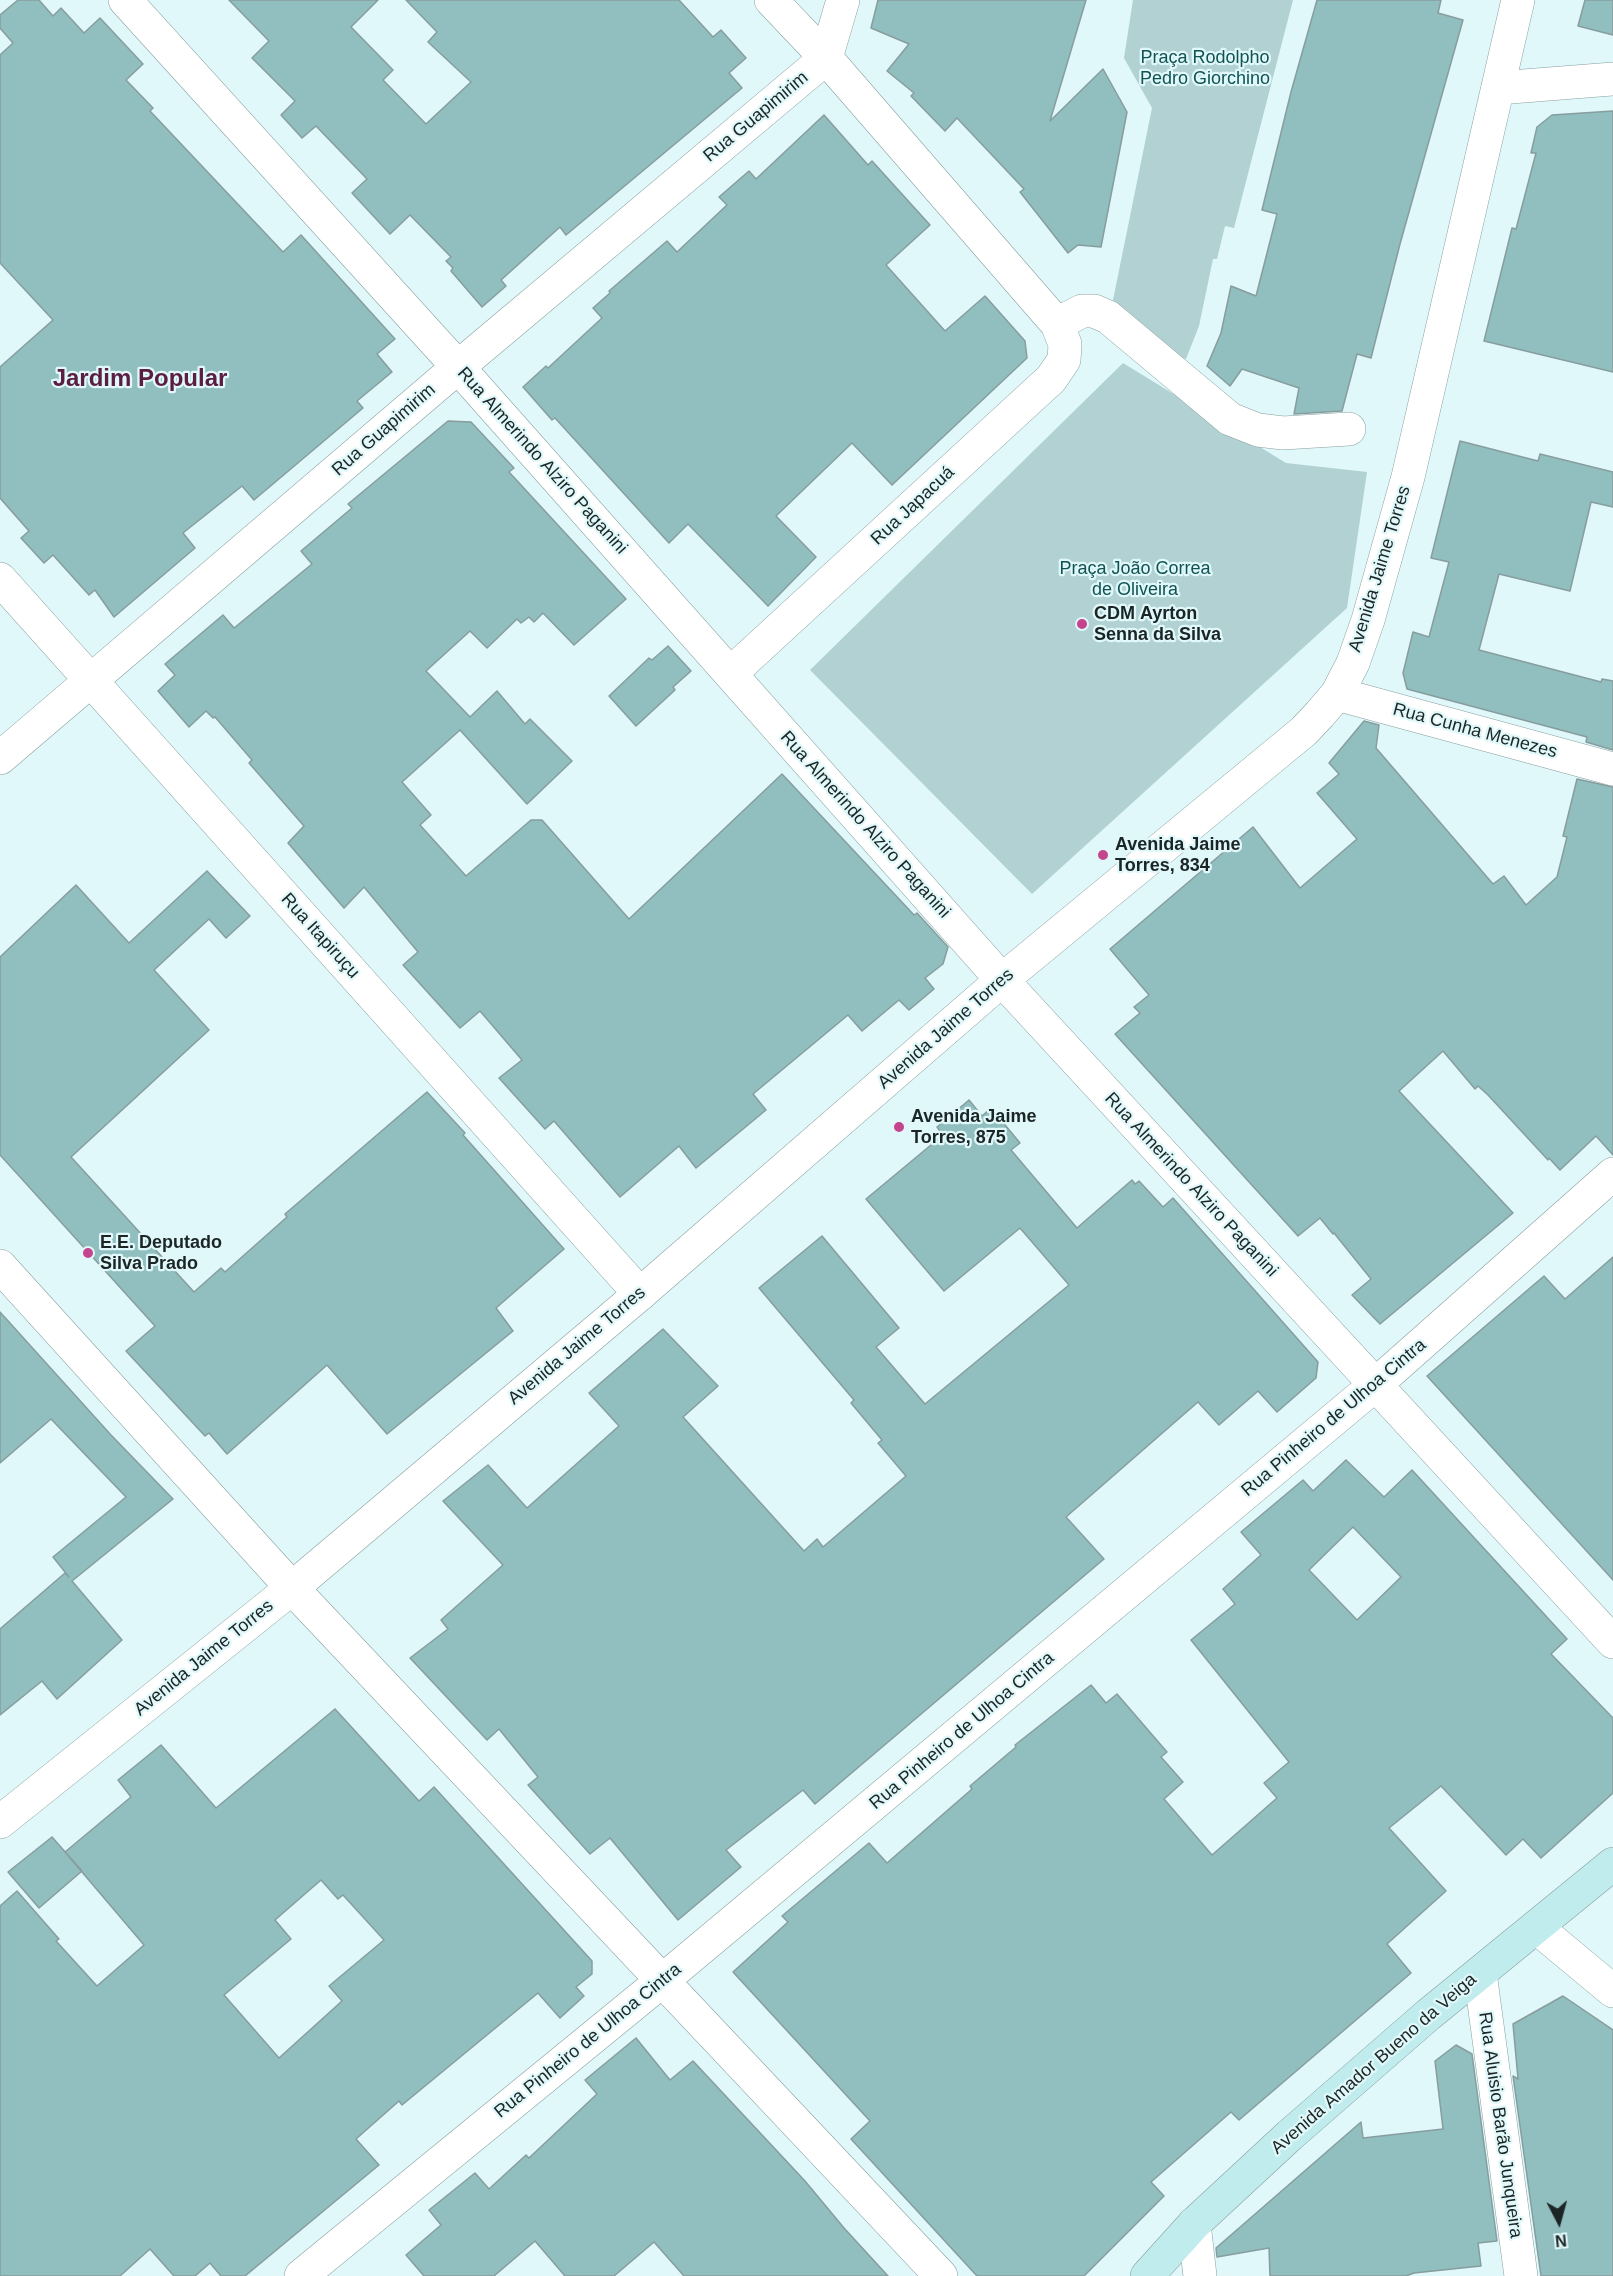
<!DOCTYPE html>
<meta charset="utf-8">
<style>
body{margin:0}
#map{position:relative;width:1613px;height:2276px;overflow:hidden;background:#e0f8f9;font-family:Arial,sans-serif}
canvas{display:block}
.north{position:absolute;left:1529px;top:2192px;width:60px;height:60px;-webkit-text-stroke:4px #e0f8f9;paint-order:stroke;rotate:174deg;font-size:16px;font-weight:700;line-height:24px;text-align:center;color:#1c2525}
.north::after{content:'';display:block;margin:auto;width:21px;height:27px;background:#1c2525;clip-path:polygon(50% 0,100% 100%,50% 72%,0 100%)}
</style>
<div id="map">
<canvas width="1613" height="2276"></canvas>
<div class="north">N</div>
</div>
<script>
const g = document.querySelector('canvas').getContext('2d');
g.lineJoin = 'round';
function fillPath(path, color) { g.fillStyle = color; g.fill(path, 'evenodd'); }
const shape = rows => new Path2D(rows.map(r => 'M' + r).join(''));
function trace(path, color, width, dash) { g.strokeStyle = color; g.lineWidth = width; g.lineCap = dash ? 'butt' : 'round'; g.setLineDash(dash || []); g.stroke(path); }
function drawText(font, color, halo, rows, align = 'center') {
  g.font = font + ' Arial,sans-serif'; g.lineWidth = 4.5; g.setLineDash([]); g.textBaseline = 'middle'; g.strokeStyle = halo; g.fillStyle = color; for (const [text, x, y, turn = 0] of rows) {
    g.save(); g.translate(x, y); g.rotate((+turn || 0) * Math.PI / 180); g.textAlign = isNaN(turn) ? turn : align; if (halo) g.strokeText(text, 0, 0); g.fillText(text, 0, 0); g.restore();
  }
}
fillPath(shape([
 [1133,0,1293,0,1234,228,1225,226,1217,259,1213,259,1199,326,1186,359,1177,357,1139,331,1113,300,1152,108,1124,58],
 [1123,363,1286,463,1367,472,1347,608,1032,894,810,670]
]), '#b2d1d2');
const building = shape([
 [18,0,39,0,53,16,61,8,84,33,100,18,143,64,126,80,153,108,150,111,283,252,301,235,395,339,377,354,392,372,357,401,363,408,254,500,242,486,183,533,195,548,114,617,95,590,89,595,53,555,44,563,21,538,29,531,0,498,0,367,53,320,0,263,0,55,13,43,0,28,0,15,18,0],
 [229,0,378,0,351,27,393,70,383,80,426,124,471,82,428,42,437,32,406,0,679,0,713,37,721,30,746,58,729,73,742,88,566,235,560,227,501,280,506,286,482,307,451,271,453,268,446,261,451,257,410,215,390,234,352,193,367,179,316,126,302,138,281,115,295,101,252,58,269,41,229,0],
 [878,0,1086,0,1050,121,1103,69,1127,112,1101,247,1078,245,1068,253,1020,192,1024,189,957,118,945,131,911,96,914,93,887,71,909,44,871,28,878,0],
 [1317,0,1441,0,1438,13,1463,20,1400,244,1371,358,1357,354,1342,411,1294,414,1299,388,1242,369,1230,386,1207,366,1221,333,1231,286,1256,296,1277,214,1262,210,1291,92,1317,0],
 [1585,0,1613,0,1613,35,1578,26,1585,0],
 [1613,111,1613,372,1484,341,1512,228,1516,229,1536,153,1531,153,1537,127,1552,115,1613,111],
 [824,115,868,165,872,161,930,225,886,265,945,331,985,296,1025,341,1027,358,892,485,852,443,776,516,816,557,768,606,688,524,669,543,555,418,552,420,523,387,546,366,548,368,602,318,593,308,610,293,609,291,667,241,677,252,727,205,719,197,749,171,756,179,824,115],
 [448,421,471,422,514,468,509,472,626,599,574,645,543,613,534,622,529,617,521,623,517,619,487,648,470,631,426,671,470,717,497,691,525,724,530,719,572,761,527,804,460,730,402,782,431,815,420,825,466,876,531,820,542,820,629,919,782,774,914,915,917,913,948,947,943,964,925,978,934,989,909,1010,899,1000,862,1031,848,1015,753,1094,766,1110,696,1168,679,1146,620,1197,554,1121,545,1129,499,1078,522,1060,480,1011,460,1028,403,965,418,952,364,887,344,908,288,843,304,826,249,763,252,760,215,717,213,718,206,711,189,727,158,691,175,675,165,664,223,615,234,628,312,564,301,551,352,508,348,504,448,421],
 [1460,441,1538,461,1540,454,1613,472,1613,507,1591,502,1570,591,1499,574,1479,650,1601,682,1602,679,1613,681,1613,750,1586,742,1587,737,1407,689,1403,673,1413,632,1429,637,1449,562,1431,558,1460,441],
 [668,646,691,671,673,687,675,690,636,726,609,696,649,658,652,660,668,646],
 [1364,721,1379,725,1376,748,1493,884,1504,876,1526,905,1557,877,1567,837,1563,836,1577,779,1613,787,1613,1155,1596,1136,1560,1170,1549,1158,1548,1160,1488,1095,1478,1086,1475,1089,1443,1051,1399,1091,1513,1213,1380,1324,1352,1295,1371,1279,1334,1233,1333,1234,1320,1218,1298,1236,1115,1034,1140,1013,1134,1007,1149,995,1110,949,1253,827,1300,888,1357,839,1317,793,1339,774,1329,763,1364,721],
 [207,871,250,916,226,938,209,919,154,970,209,1030,71,1157,194,1292,221,1268,225,1272,287,1217,285,1214,427,1092,465,1133,463,1135,564,1249,496,1308,513,1331,387,1434,327,1365,227,1454,209,1433,205,1436,126,1351,155,1326,0,1155,0,957,76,885,129,943,207,871],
 [969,1100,982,1116,991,1108,1020,1143,1011,1150,1077,1228,1132,1180,1135,1184,1139,1181,1163,1207,1173,1198,1318,1362,1316,1378,1277,1412,1258,1391,1219,1425,1198,1402,1066,1517,1104,1559,815,1804,803,1790,726,1850,741,1867,678,1920,610,1838,590,1854,528,1785,538,1777,499,1729,487,1740,410,1658,448,1629,441,1620,503,1565,443,1501,488,1465,527,1508,619,1426,589,1393,663,1329,718,1386,683,1417,804,1551,817,1539,823,1547,906,1476,878,1443,882,1440,851,1403,854,1400,759,1288,822,1236,899,1328,876,1347,925,1404,1069,1285,1020,1228,944,1291,866,1199,943,1135,937,1127,969,1100],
 [1613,1257,1613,1580,1427,1376,1544,1276,1565,1299,1613,1257],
 [0,1312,111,1435,173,1499,72,1581,122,1640,57,1699,42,1681,0,1715,0,1629,65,1573,69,1577,53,1557,126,1497,51,1419,0,1463,0,1312],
 [1346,1460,1384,1497,1412,1470,1567,1639,1551,1654,1613,1718,1613,1793,1541,1858,1523,1839,1506,1855,1441,1786,1389,1828,1446,1891,1387,1944,1411,1973,1239,2120,1231,2112,1151,2182,1164,2196,1084,2276,977,2276,851,2139,870,2121,733,1972,788,1922,782,1916,869,1843,887,1863,972,1789,970,1786,1016,1747,1015,1745,1091,1685,1106,1703,1117,1694,1167,1752,1161,1757,1183,1782,1164,1799,1212,1855,1277,1798,1264,1783,1289,1762,1191,1640,1235,1604,1223,1589,1261,1555,1241,1532,1303,1480,1313,1491,1346,1460],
 [1353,1527,1401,1577,1357,1620,1309,1570,1353,1527],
 [335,1709,419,1801,434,1787,592,1961,592,1974,576,1987,584,1996,560,2018,538,1993,402,2105,399,2101,356,2139,379,2165,245,2276,221,2276,210,2263,195,2276,174,2276,150,2249,120,2276,0,2276,0,1906,17,1891,59,1939,56,1941,97,1986,144,1945,65,1852,131,1797,118,1780,161,1745,216,1808,335,1709],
 [321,1880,338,1899,343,1895,384,1940,329,1986,342,2001,279,2058,224,1995,291,1939,275,1920,321,1880],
 [52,1837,82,1871,39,1908,8,1872,52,1837],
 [1563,1996,1613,2030,1613,2276,1541,2276,1513,2076,1518,2079,1513,2024,1563,1996],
 [636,2038,670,2080,693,2061,805,2181,844,2228,888,2276,684,2276,654,2242,614,2276,565,2276,535,2241,494,2276,424,2276,406,2255,441,2225,429,2210,475,2173,489,2189,526,2155,529,2158,597,2094,585,2080,636,2038],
 [1456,2045,1472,2054,1497,2241,1478,2243,1481,2266,1414,2273,1406,2276,1270,2276,1269,2248,1217,2257,1216,2248,1361,2122,1363,2138,1443,2129,1435,2061,1456,2045]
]);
fillPath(building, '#91bebf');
trace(building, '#879d9e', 1.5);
const minor = shape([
 [125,0,458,367,1002,980,1613,1642],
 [826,58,843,0],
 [1498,88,1613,79],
 [1057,324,1082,311,1094,311,1108,317,1230,419,1258,430,1283,433,1349,429],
 [0,579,640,1294],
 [731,673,1051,379,1064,360,1065,344,1057,324,826,58,771,0],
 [1337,694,1613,769],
 [0,758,458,367,826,58],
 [0,1266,292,1588,941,2276],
 [1536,1927,1613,1991],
 [1480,1973,1521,2276],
 [1194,2224,1200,2276],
 [301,2276,663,1980,1375,1385,1613,1174]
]);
const tertiary = shape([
 [0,1822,292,1588,640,1294,1002,980,1304,731,1320,714,1337,694,1353,663,1368,620,1408,477,1518,0]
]);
const secondary = shape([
 [1147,2276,1194,2224,1290,2135,1428,2015,1613,1864]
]);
trace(minor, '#889e9f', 34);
trace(tertiary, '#889e9f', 34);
trace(secondary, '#889e9f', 34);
trace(minor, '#fff', 33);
trace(tertiary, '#fff', 33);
trace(secondary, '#c0eced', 33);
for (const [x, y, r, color] of [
 [1082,624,6,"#c4448e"],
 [1103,855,6,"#c4448e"],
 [899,1127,6,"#c4448e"],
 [88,1253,6,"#c4448e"]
]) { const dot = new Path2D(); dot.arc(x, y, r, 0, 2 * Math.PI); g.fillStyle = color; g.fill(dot); trace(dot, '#e0f8f9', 2); }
drawText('18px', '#115254', '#e0f8f9', [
 ["Praça Rodolpho",1205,58],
 ["Pedro Giorchino",1205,79],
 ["Praça João Correa",1135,569],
 ["de Oliveira",1135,590]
]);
drawText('18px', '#1c2525', '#e0f8f9', [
 ["Rua Guapimirim",756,117,-40],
 ["Rua Guapimirim",384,430,-41],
 ["Rua Almerindo Alziro Paganini",542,461,48],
 ["Rua Japacuá",913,506,-43],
 ["Avenida Jaime Torres",1380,569,-73],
 ["Rua Cunha Menezes",1475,731,15],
 ["Rua Almerindo Alziro Paganini",865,825,48],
 ["Rua Itapiruçu",320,936,48],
 ["Avenida Jaime Torres",946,1029,-41],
 ["Rua Almerindo Alziro Paganini",1191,1185,47],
 ["Avenida Jaime Torres",577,1346,-40],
 ["Rua Pinheiro de Ulhoa Cintra",1334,1418,-40],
 ["Avenida Jaime Torres",204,1658,-39],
 ["Rua Pinheiro de Ulhoa Cintra",962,1731,-40],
 ["Rua Pinheiro de Ulhoa Cintra",588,2041,-39],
 ["Avenida Amador Bueno da Veiga",1374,2064,-41],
 ["Rua Aluisio Barão Junqueira",1500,2125,82]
]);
drawText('bold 18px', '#1c2525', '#e0f8f9', [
 ["CDM Ayrton",1094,614],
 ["Senna da Silva",1094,635],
 ["Avenida Jaime",1115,845],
 ["Torres, 834",1115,866],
 ["Avenida Jaime",911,1117],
 ["Torres, 875",911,1138],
 ["E.E. Deputado",100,1243],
 ["Silva Prado",100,1264]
], 'left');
drawText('bold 24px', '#5b1d41', '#e0f8f9', [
 ["Jardim Popular",140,379]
]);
</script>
